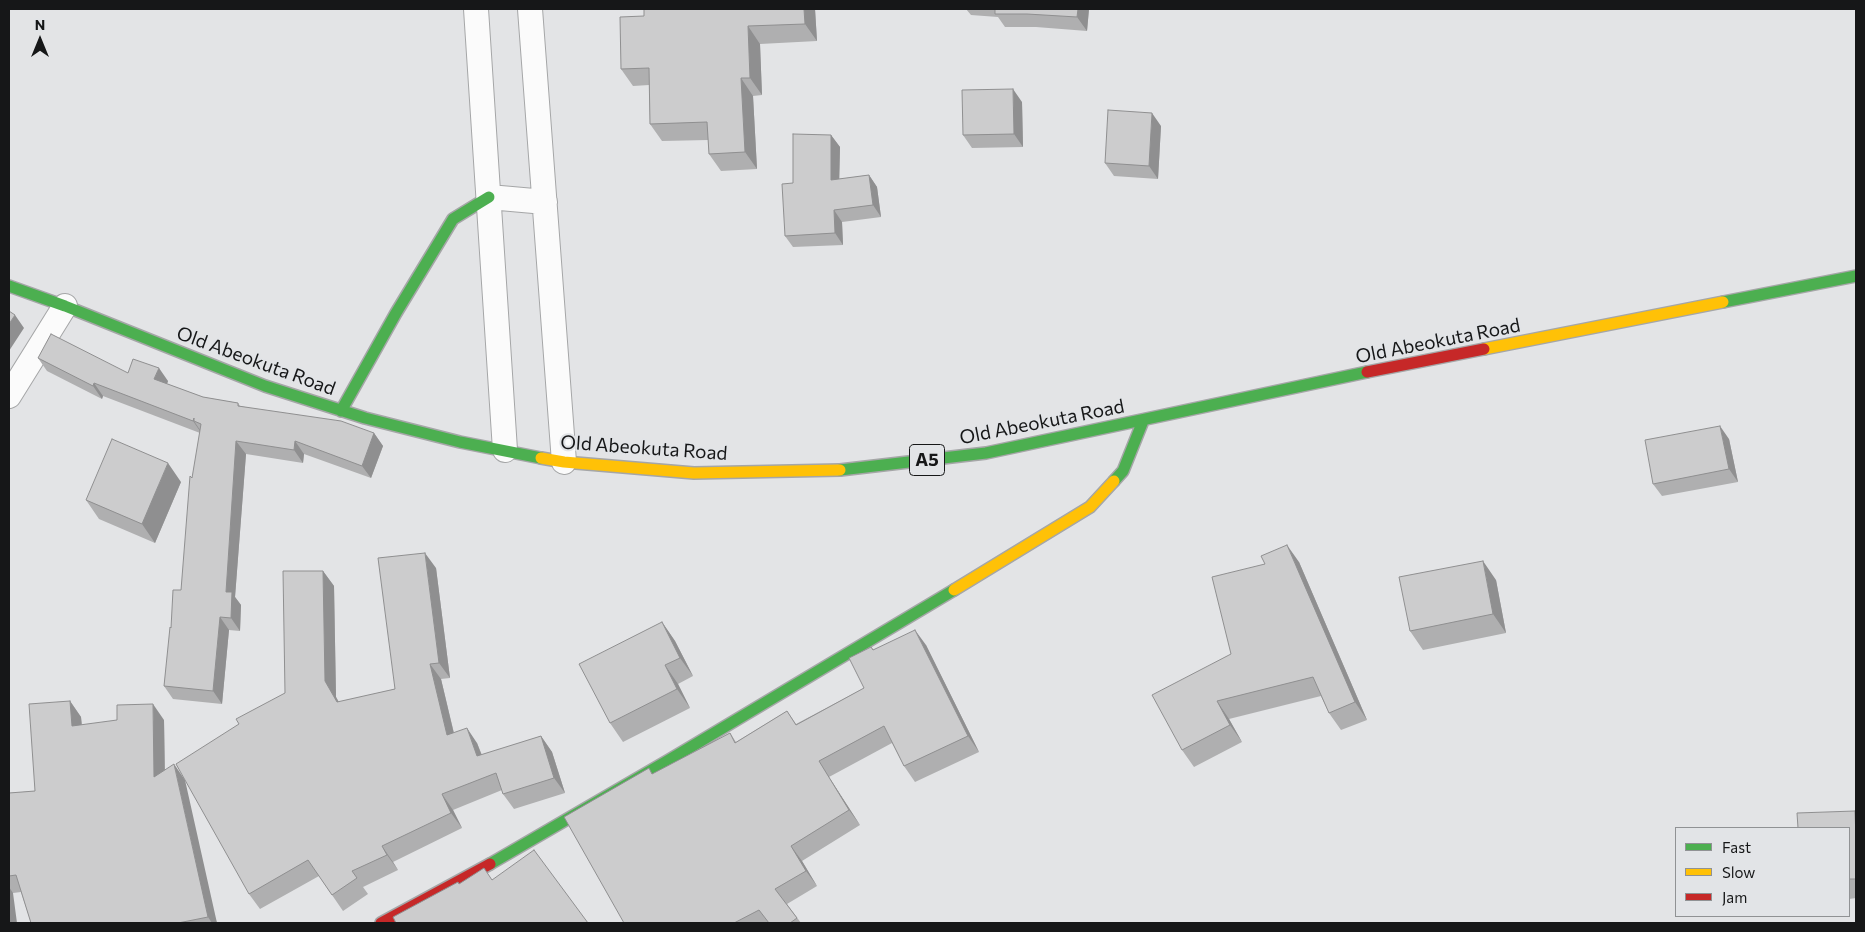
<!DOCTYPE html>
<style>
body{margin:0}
#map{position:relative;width:1865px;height:932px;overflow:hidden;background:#e3e4e6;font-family:Commissioner,sans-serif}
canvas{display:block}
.frame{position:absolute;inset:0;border:10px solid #161718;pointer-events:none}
.legend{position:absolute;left:1675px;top:827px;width:175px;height:90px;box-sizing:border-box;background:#e2e4e7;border:1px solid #909294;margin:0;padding:6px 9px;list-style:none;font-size:15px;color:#161718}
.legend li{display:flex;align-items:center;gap:10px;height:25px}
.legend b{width:25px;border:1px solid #909294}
.north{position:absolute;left:15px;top:15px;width:50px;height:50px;-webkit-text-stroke:4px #e2e4e7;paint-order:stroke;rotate:0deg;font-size:14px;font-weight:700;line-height:20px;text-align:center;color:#161718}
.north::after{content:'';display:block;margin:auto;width:18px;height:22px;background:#161718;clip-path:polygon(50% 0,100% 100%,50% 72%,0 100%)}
</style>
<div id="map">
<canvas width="1865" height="932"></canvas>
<div class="frame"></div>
<ul class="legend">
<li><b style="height:6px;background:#4caf50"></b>Fast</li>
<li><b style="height:6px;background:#ffc107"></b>Slow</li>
<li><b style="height:6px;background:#c62828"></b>Jam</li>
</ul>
<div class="north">N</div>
</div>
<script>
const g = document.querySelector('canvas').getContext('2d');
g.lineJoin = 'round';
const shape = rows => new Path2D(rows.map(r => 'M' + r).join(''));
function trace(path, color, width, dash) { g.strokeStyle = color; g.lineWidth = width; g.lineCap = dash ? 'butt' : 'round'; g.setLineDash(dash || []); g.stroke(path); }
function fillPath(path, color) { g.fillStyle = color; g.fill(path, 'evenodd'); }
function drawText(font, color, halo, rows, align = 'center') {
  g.font = font + ' Commissioner,sans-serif'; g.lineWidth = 4; g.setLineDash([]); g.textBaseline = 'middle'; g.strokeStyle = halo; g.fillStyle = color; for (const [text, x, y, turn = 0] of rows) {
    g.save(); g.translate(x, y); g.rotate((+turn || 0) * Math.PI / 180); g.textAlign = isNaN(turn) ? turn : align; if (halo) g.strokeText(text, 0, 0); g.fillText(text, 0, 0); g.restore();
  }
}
const street = shape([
 [476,9,505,450],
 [530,9,564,462],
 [489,197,545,202],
 [9,396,65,306]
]);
const fast = shape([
 [9,286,65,306,265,386,365,418,460,442,541,458],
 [1723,302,1856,276],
 [341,411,396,313,453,219,489,197],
 [840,470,986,453,1367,372],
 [1114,481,1123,471,1143,421],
 [490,864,669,760,954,590]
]);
const slow = shape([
 [1484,349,1723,302],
 [541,458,564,462,694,473,840,470],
 [954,590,1090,507,1114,481]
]);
const jam = shape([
 [1367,372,1484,349],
 [381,923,490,864]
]);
trace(street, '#a5a6a7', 26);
trace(fast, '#a5a6a7', 14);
trace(slow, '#a5a6a7', 14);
trace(jam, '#a5a6a7', 14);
trace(street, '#fbfbfb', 24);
trace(fast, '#4caf50', 11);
trace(slow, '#ffc107', 11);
trace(jam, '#c62828', 11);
fillPath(shape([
 [644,9,815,9,817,41,760,44,762,95,753,96,757,169,721,171,709,154,708,140,662,141,650,124,649,85,633,86,621,69,644,16],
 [966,9,1089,9,1087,31,1036,27,1005,27,998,17,971,15],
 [1022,102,1023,147,972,148,963,135],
 [1161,126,1158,179,1114,176,1105,163],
 [831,135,840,147,839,179,869,175,877,187,881,217,842,222,843,245,793,247,785,236,793,183],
 [38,358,128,373,168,381,167,384,203,397,238,403,240,406,374,433,383,446,371,478,304,454,303,463,246,454,235,597,241,605,240,631,229,630,222,704,173,699,164,686,171,628,181,590,200,433,103,396,102,399,47,371],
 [1729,439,1738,482,1662,496,1653,484],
 [181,482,155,543,99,519,86,500],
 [1299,562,1367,720,1341,730,1329,713,1321,696,1229,719,1242,742,1194,767,1182,750,1231,654],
 [436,568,450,678,441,679,454,733,477,743,482,755,541,736,552,752,565,793,514,809,503,794,502,790,453,810,462,828,393,862,398,870,363,887,368,894,343,911,319,876,260,909,249,894,239,724,285,693,323,571,334,586,336,697,339,702,395,689],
 [1496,580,1506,633,1423,650,1410,631],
 [662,622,675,641,693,676,678,684,690,708,623,742,610,723],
 [926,645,979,752,915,782,904,766,892,743,829,777,860,825,802,861,817,886,787,904,801,923,624,923,653,774,730,733,736,742,787,711,796,724,864,688,871,647,874,650],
 [70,701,81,717,82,725,164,720,165,770,217,923,31,923,21,892,13,893,9,923,9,793,35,791],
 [1855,811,1856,813,1856,898,1849,899,1849,828]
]), '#afafb0');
fillPath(shape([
 [804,9,815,9,817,41,805,24],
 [1078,9,1089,9,1087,31,1077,17],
 [748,26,760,44,762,95,750,78],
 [741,78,753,96,757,169,745,152],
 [1013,89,1022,102,1023,147,1014,134],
 [1152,113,1161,126,1158,179,1149,166],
 [831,135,840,147,839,192,831,180],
 [869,175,877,187,881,217,873,205],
 [834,210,842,222,843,245,835,233],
 [15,315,24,328,9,351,9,324],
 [159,368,168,381,164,392,154,379],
 [94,383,103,396,102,399,93,386],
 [194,418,194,421,202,433,202,434,193,421],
 [1720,426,1729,439,1738,482,1729,469],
 [374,433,383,446,371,478,362,466],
 [236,441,246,454,235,597,241,605,240,631,231,618,226,592],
 [295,441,304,454,303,463,294,450],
 [168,463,181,482,155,543,142,524],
 [1287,545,1299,562,1367,720,1355,702],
 [425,553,436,568,450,678,439,663],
 [1483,561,1496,580,1506,633,1493,614],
 [323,571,334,586,336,697,347,718,337,702,325,681],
 [220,617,229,630,222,704,213,691],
 [662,622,675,641,693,676,680,658],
 [915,630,926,645,979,752,968,736],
 [430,664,441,679,458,751,447,735],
 [665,665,678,684,690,708,677,689],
 [70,701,81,717,83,742,72,726],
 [1217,701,1229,719,1242,742,1230,725],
 [153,704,164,720,165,793,154,777],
 [467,728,477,743,488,772,477,756],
 [541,736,552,752,565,793,554,778],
 [819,761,829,777,860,825,849,810],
 [174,764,185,780,217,923,212,923,208,917],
 [442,794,453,810,462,828,451,813],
 [1855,811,1856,813,1856,839],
 [382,846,393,862,398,870,387,855],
 [791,846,802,861,817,886,806,871],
 [9,887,13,893,17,923,9,923]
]), '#8f8f90');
const building = shape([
 [644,9,804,9,805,24,748,26,750,78,741,78,745,152,709,154,707,122,650,124,649,68,621,69,620,17,644,16,644,9],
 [995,9,1078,9,1077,17,1027,14,995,14,995,9],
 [1013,89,1014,134,963,135,962,90,1013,89],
 [1108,110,1152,113,1149,166,1105,163,1108,110],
 [793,134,831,135,831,180,869,175,873,205,834,210,835,233,785,236,782,184,793,183,793,134],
 [9,311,15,315,9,324,9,311],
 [51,334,128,373,133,359,159,368,154,379,203,397,238,403,238,406,341,421,374,433,362,466,295,441,294,450,236,441,226,592,232,592,231,618,220,617,213,691,164,686,170,627,171,628,173,590,181,590,190,476,192,478,201,424,194,421,194,418,193,421,94,383,93,386,38,358,51,334],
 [1720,426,1729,469,1653,484,1645,440,1720,426],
 [112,439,168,463,142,524,86,500,112,439],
 [1287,545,1355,702,1329,713,1313,677,1217,701,1230,725,1182,750,1152,695,1231,654,1212,577,1265,564,1261,556,1287,545],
 [425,553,439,663,430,664,447,735,467,728,477,756,541,736,554,778,503,794,496,773,442,794,451,813,382,846,387,855,352,871,357,878,332,895,308,860,249,894,176,764,239,724,236,719,285,693,283,571,323,571,325,681,337,702,395,689,378,558,425,553],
 [1483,561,1493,614,1410,631,1399,577,1483,561],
 [662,622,680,658,665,665,677,689,610,723,579,664,662,622],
 [915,630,968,736,904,766,884,726,819,761,849,810,791,846,806,871,775,889,797,918,790,923,769,923,759,910,734,923,624,923,564,817,649,768,652,774,730,733,735,743,787,711,796,725,864,688,849,658,871,647,873,650,915,630],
 [70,701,72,726,117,720,117,705,153,704,154,777,174,764,208,917,178,923,31,923,16,875,9,876,9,793,35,791,29,704,70,701],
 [1855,811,1856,839,1856,879,1849,879,1849,828,1798,828,1797,813,1855,811],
 [534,850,588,923,396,923,393,917,458,882,459,884,484,868,492,880,534,850]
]);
fillPath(building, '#cccccd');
trace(building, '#8f8f90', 1);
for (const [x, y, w] of [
 [927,460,35]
]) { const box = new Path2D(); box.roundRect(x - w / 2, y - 15.5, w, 31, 4); g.fillStyle = '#e2e4e7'; g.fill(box); trace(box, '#161718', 1); }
drawText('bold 18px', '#161718', null, [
 ["A5",927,460]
]);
drawText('19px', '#161718', '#e2e4e7', [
 ["Old Abeokuta Road",1438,341,-11],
 ["Old Abeokuta Road",256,361,20],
 ["Old Abeokuta Road",1042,422,-11],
 ["Old Abeokuta Road",644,448,4]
]);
</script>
